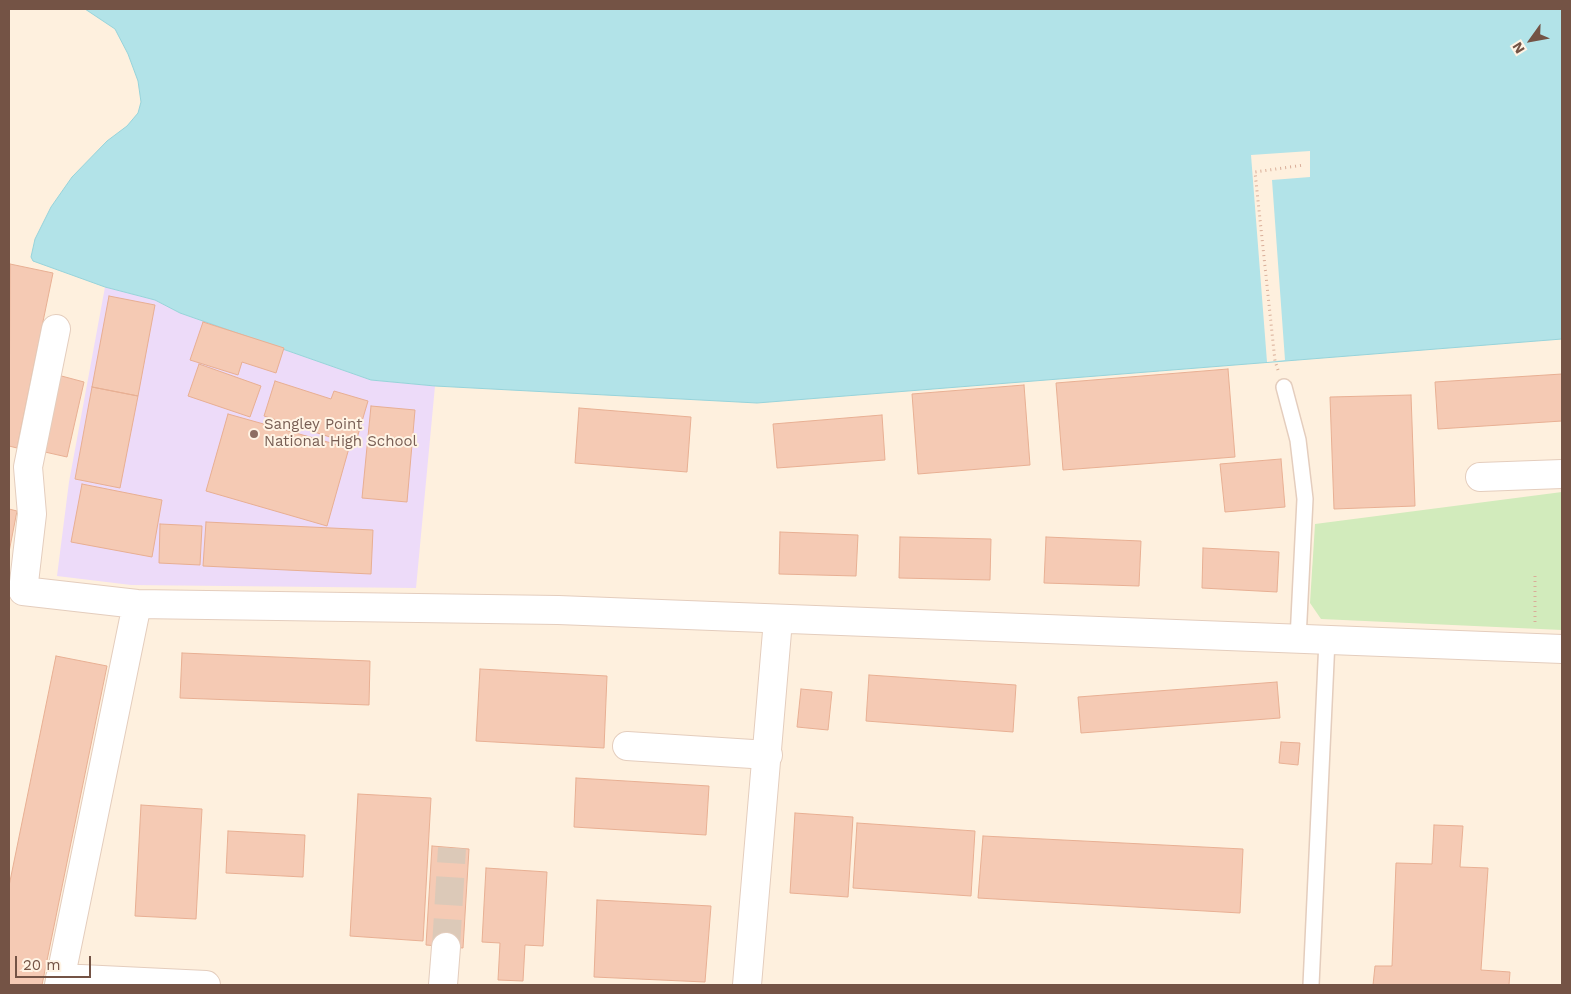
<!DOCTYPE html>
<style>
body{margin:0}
#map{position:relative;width:1571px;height:994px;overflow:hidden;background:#fef0de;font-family:"Work Sans",sans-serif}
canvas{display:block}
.frame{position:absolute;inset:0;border:10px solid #745345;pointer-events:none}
.north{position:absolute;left:1506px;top:15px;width:50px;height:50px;-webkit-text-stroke:4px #fff4e5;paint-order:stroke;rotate:238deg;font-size:14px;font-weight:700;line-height:20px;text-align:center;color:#745345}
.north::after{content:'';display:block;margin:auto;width:18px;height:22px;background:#745345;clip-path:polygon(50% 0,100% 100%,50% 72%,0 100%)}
.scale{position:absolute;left:15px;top:956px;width:76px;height:22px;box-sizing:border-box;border:2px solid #745345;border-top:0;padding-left:6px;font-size:15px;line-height:18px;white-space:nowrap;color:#745345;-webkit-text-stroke:4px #fff4e5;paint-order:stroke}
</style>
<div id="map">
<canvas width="1571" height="994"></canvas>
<div class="frame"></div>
<div class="north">N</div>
<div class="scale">20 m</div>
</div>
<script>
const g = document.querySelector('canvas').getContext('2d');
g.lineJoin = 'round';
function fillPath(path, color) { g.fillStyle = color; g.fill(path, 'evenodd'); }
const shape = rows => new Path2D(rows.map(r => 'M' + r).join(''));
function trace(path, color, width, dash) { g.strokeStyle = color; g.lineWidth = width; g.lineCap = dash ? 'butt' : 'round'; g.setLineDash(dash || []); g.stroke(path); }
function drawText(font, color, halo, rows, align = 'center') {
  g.font = font + ' "Work Sans",sans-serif'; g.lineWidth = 4; g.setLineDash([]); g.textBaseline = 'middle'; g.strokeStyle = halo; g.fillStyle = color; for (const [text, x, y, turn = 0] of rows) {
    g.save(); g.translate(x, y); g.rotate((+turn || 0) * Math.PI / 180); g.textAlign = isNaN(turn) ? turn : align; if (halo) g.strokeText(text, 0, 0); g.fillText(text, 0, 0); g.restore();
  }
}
fillPath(shape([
 [105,287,155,300,180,313,371,380,435,386,416,588,131,585,57,576,69,482]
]), '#eddbf9');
fillPath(shape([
 [1562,492,1562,630,1321,619,1310,603,1315,524]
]), '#d2ebbc');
const water = shape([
 [85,9,1562,9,1562,339,757,403,435,386,371,380,180,313,155,300,105,287,33,261,31,257,35,239,51,207,72,177,107,141,127,126,138,113,141,102,138,81,128,54,115,29,85,9]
]);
fillPath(water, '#b2e3e8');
trace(water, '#97d3da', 1);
fillPath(shape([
 [1310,151,1310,177,1272,180,1285,360,1267,362,1251,155]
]), '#fef0de');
const building = shape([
 [10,264,53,273,17,448,9,446,10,264],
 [109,296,155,305,138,396,92,387,109,296],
 [203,322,284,348,276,373,242,362,238,375,190,360,203,322],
 [199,364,261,386,250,417,188,396,199,364],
 [1228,369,1235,457,1063,470,1056,383,1228,369],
 [54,374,84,382,67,457,36,450,54,374],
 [1562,374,1562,421,1438,429,1435,382,1562,374],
 [275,381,331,399,334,391,368,401,355,445,264,416,275,381],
 [1024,385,1030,465,918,474,912,394,1024,385],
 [92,387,138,396,120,488,75,479,92,387],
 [1411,395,1415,506,1334,509,1330,397,1411,395],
 [371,406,415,410,407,502,362,498,371,406],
 [579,408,691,417,687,472,575,463,579,408],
 [228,414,349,448,327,526,206,491,228,414],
 [882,415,885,460,777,468,773,424,882,415],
 [1281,459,1285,507,1225,512,1220,464,1281,459],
 [82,484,162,500,152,557,71,542,82,484],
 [9,509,17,511,9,552,9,509],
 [206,522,373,530,371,574,203,566,206,522],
 [160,524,202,526,200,565,159,563,160,524],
 [780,532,858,535,856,576,779,574,780,532],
 [900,537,991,539,990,580,899,578,900,537],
 [1046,537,1141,541,1139,586,1044,583,1046,537],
 [1203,548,1279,552,1277,592,1202,588,1203,548],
 [182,653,370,661,369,705,180,698,182,653],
 [56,656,107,666,42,985,9,985,9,886,56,656],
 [480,669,607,676,604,748,476,741,480,669],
 [869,675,1016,685,1013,732,866,721,869,675],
 [1277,682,1280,718,1081,733,1078,697,1277,682],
 [801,689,832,692,828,730,797,727,801,689],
 [1281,742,1300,743,1298,765,1279,763,1281,742],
 [576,778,709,786,706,835,574,827,576,778],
 [358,794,431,798,423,941,350,936,358,794],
 [141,805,202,809,196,919,135,916,141,805],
 [795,813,853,817,848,897,790,893,795,813],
 [857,823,975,831,971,896,853,888,857,823],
 [1434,825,1463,826,1460,867,1488,868,1481,970,1510,972,1509,985,1373,985,1375,966,1392,966,1396,863,1432,864,1434,825],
 [228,831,305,835,303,877,226,873,228,831],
 [983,836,1243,849,1240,913,978,898,983,836],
 [432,846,469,849,463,948,426,945,432,846],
 [486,868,547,872,543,946,525,945,523,981,498,980,500,943,482,942,486,868],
 [597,900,711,906,705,982,594,977,597,900]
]);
fillPath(building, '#f5cab4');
trace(building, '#e8af93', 1);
trace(shape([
 [446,947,452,848]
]), '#dcc9b8', 28, [28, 14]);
const lane = shape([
 [1284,387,1298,440,1305,499,1298,639],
 [1311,985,1327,640]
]);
const street = shape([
 [56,329,28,467,32,514,23,591,137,604,558,610,1562,649],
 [1480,477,1562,474],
 [627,746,768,755],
 [60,978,206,985],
 [59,985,137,604],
 [443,985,446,947],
 [747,985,778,620]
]);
trace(lane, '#e4cdbd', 18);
trace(street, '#e4cdbd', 30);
trace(shape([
 [1278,370,1275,361,1255,172,1304,165],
 [1535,622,1535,575]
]), '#d9ad98', 3, [1, 4]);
trace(lane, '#fff', 15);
trace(street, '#fff', 28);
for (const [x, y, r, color] of [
 [254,434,5,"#8d6e63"]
]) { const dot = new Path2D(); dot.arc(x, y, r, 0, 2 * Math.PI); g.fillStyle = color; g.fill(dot); trace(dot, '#fff4e5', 2); }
drawText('15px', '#785e54', '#fff4e5', [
 ["Sangley Point",264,425],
 ["National High School",264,442]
], 'left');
</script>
